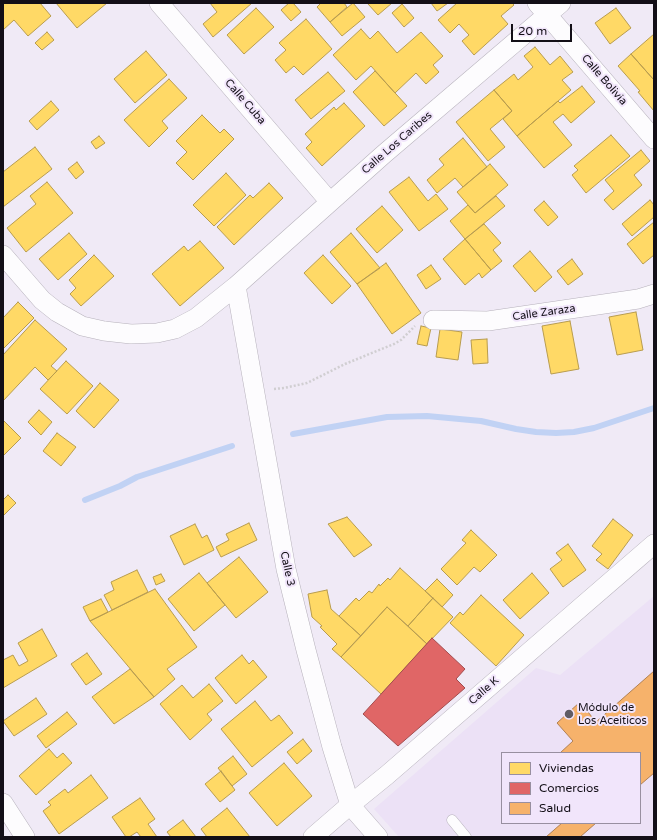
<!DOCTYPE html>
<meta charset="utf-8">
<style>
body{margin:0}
#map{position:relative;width:657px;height:840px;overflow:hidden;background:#f0eaf6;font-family:"Varela Round",sans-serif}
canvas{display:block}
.frame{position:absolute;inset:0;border:4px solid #130f17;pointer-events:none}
.legend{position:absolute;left:501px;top:752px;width:140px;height:72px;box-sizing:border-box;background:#f1e5fb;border:1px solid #988fa0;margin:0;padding:5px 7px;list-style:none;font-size:12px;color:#130f17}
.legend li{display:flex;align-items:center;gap:8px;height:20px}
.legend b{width:20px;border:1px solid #988fa0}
.scale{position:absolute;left:511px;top:24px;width:61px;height:18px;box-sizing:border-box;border:2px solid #130f17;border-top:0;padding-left:5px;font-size:12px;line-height:14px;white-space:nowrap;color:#130f17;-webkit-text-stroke:3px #f1e5fb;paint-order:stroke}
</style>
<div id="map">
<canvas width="657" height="840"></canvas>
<div class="frame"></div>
<ul class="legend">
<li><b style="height:11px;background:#ffd966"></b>Viviendas</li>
<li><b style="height:11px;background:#e06666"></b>Comercios</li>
<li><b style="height:11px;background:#f6b26b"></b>Salud</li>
</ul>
<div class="scale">20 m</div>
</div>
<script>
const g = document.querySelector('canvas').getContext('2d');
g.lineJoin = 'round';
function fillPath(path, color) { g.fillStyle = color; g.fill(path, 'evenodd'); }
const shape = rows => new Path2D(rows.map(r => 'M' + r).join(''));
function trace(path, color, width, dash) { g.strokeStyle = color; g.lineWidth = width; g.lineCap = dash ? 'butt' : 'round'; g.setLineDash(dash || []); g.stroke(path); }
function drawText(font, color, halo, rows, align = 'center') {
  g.font = font + ' "Varela Round",sans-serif'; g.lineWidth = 4; g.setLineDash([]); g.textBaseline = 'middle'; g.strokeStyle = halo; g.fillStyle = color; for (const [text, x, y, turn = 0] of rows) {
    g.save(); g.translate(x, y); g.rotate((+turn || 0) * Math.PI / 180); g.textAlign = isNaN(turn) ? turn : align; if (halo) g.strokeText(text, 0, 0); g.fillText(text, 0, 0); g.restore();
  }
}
fillPath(shape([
 [654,596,654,837,399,837,374,809,536,668,560,675],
 [502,753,640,753,640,823,502,823]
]), '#ece1f6');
const homes = shape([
 [3,3,40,3,51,16,28,36,14,20,3,30,3,3],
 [56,3,107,3,77,28,56,3],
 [210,3,252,3,213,37,203,24,217,12,210,3],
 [289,3,293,3,301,12,291,21,281,10,289,3],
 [321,3,344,3,347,7,330,22,317,7,321,3],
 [353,3,365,17,342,36,330,22,353,3],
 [370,3,392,3,378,15,368,4,370,3],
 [431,3,448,3,437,11,431,3],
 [457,3,512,3,514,5,501,16,508,24,474,55,462,41,469,35,459,24,450,33,438,20,457,3],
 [402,4,414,18,404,27,392,13,402,4],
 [256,8,274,27,244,54,227,35,256,8],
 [616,8,631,28,610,44,595,23,616,8],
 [306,19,332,49,303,75,294,66,286,73,275,60,286,50,279,43,306,19],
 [361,29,370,39,378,31,397,53,421,32,443,56,433,65,439,72,426,84,416,73,395,93,371,66,356,80,333,55,361,29],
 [47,32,54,40,42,50,35,43,47,32],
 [654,34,654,78,653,79,631,54,654,34],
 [535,47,550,65,560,56,573,72,562,80,571,90,517,136,503,119,512,111,494,90,514,74,518,80,533,67,524,56,535,47],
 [146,51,167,75,135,103,114,79,146,51],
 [631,54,654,80,654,111,638,92,640,91,618,66,631,54],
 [375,71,407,106,384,126,353,92,375,71],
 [328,72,345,91,311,119,295,100,328,72],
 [169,79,187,98,162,121,168,128,149,147,124,120,169,79],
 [582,86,595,102,571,123,563,114,553,122,572,145,544,168,517,136,558,101,560,103,582,86],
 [494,90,512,111,490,129,505,147,488,161,456,122,494,90],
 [51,101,59,110,37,130,29,121,51,101],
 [344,103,365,126,322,166,306,148,312,142,305,134,334,107,336,110,344,103],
 [202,115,220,133,224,129,234,139,193,180,176,163,187,152,176,141,202,115],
 [611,135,630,156,586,193,572,175,578,170,574,166,611,135],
 [99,136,105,143,96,149,91,142,99,136],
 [463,138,487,167,463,187,455,178,437,193,427,180,444,165,439,159,463,138],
 [35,147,52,169,3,207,3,172,35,147],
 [641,150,650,161,634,175,642,185,613,210,604,200,614,191,605,180,641,150],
 [77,162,84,172,76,179,68,169,77,162],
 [490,164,508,185,475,213,457,192,490,164],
 [226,173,246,195,214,226,193,205,226,173],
 [409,177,428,201,436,194,448,209,419,231,389,192,409,177],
 [47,182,73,213,26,252,7,228,36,204,30,196,47,182],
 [269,183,283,198,234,245,217,227,250,195,253,198,269,183],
 [496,196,505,206,465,239,450,221,468,205,475,213,496,196],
 [650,200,654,205,654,217,632,236,622,224,650,200],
 [544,201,558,217,548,226,534,210,544,201],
 [382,206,403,230,377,253,356,229,382,206],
 [654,222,654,255,643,264,627,244,654,222],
 [484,224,501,243,493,250,502,261,491,270,465,239,484,224],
 [69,233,87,254,58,280,39,259,69,233],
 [351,233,380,268,357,284,330,252,351,233],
 [465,239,491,270,482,278,479,273,465,285,443,259,465,239],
 [200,241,224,268,180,306,152,274,184,246,188,251,200,241],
 [530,251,552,277,535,292,513,266,530,251],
 [94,255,114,276,81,306,70,294,76,288,69,280,94,255],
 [323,255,351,286,332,304,304,273,323,255],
 [572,259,583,274,568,285,557,271,572,259],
 [386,263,421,313,392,334,357,284,386,263],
 [431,265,441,279,426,289,417,275,431,265],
 [18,302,34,318,3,349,3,318,18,302],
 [636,312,643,350,617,355,609,317,636,312],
 [35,320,67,349,51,366,57,371,48,380,35,367,3,401,3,355,35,320],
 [570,321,579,369,551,374,542,326,570,321],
 [421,326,431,328,427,346,417,344,421,326],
 [440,329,462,332,458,360,436,357,440,329],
 [487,339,488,363,473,364,471,340,487,339],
 [66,361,93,386,67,414,40,389,66,361],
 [100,383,119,400,94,428,76,411,100,383],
 [39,410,52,422,41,435,28,422,39,410],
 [3,420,21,438,3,456,3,420],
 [57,433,76,447,61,466,43,451,57,433],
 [8,495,16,503,3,516,3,500,8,495],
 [347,517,372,545,354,557,328,524,347,517],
 [613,519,633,535,608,569,596,560,602,554,592,546,613,519],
 [249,523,257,540,221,557,216,547,229,540,226,534,249,523],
 [195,524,202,538,207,535,214,550,184,565,170,536,195,524],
 [471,530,497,555,480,572,474,567,457,585,441,569,466,543,462,540,471,530],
 [568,544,586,570,563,587,550,569,562,560,556,553,568,544],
 [239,557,268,592,236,618,207,583,239,557],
 [400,568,433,598,408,626,387,607,361,636,339,616,356,598,359,601,369,591,372,593,379,584,380,586,388,578,390,580,400,568],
 [137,570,148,592,112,610,104,595,114,590,111,582,137,570],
 [199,573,225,605,194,631,168,599,199,573],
 [532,573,549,593,520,619,503,600,532,573],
 [161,574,165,581,156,585,153,577,161,574],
 [437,579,453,595,442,607,425,591,437,579],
 [155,589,197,647,167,669,175,679,154,697,90,621,155,589],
 [327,590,331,609,361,636,341,657,332,649,337,644,320,627,322,626,312,617,308,594,327,590],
 [481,595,524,635,496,666,450,623,460,612,463,615,481,595],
 [433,598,453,617,427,644,408,626,433,598],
 [101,599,108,612,90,621,83,607,101,599],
 [387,607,427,644,381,694,341,657,387,607],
 [42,629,57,656,3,688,3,660,13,655,19,666,28,661,18,643,42,629],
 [87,653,102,674,86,685,71,664,87,653],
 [242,655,249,664,253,660,267,677,236,704,215,678,242,655],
 [130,669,154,697,114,724,92,697,130,669],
 [209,684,223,701,207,714,212,720,190,740,160,704,182,685,193,698,209,684],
 [36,698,47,714,14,736,3,721,36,698],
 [255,701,271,721,279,715,293,733,252,767,221,729,255,701],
 [67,712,77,724,46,748,37,736,67,712],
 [303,739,312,751,297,764,287,752,303,739],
 [49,749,57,758,63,753,72,763,36,795,19,776,49,749],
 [233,756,247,774,232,786,218,768,233,756],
 [284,763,312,796,277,826,249,793,284,763],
 [221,771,235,790,220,802,205,784,221,771],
 [91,775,108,798,59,834,43,811,51,805,48,802,65,789,68,793,91,775],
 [140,798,155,819,148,824,157,837,141,837,137,832,129,837,126,837,112,817,140,798],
 [227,808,250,837,207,837,201,829,227,808],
 [183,820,196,837,171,837,167,832,183,820]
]);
fillPath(homes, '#ffd966');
trace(homes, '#b89c4e', 1);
const shops = shape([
 [432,638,465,669,456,679,465,688,398,746,363,714,432,638]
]);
fillPath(shops, '#e06666');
trace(shops, '#a24c4e', 1);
const health = shape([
 [654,671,654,773,640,785,640,753,560,753,573,741,557,723,580,702,596,722,654,671],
 [562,823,596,823,580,837,546,837,562,823]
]);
fillPath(health, '#f6b26b');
trace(health, '#b28152', 1);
trace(shape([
 [293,434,387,417,427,416,481,421,516,429,536,432,556,433,574,432,594,428,654,408],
 [85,500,120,486,137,477,232,446]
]), '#c1d2f4', 6);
const lane = shape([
 [452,820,466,837]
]);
const street = shape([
 [159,3,330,202],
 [537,3,654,139],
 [3,255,42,300,57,312,82,326,104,331,131,334,157,333,175,329,196,318,236,286,384,154,561,3],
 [236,286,286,569,306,650,332,747,350,805,378,837],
 [433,320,488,321,638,299,654,294],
 [3,803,25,837],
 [313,837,350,805,387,775,654,544]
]);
trace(lane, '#b6b1bb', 11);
trace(street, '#b6b1bb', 20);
trace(shape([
 [274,389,284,388,307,383,345,364,394,344,401,340,415,326]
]), '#d0ced1', 2.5, [2, 2]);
trace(lane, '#fdfcfe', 10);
trace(street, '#fdfcfe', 19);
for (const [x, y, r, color] of [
 [569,714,5,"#605c65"]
]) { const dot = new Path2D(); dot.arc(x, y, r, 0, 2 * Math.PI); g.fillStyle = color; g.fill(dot); trace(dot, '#f1e5fb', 1.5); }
drawText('11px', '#130f17', '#f1e5fb', [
 ["Calle Bolivia",604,80,49],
 ["Calle Cuba",245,102,49],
 ["Calle Los Caribes",397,143,-41],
 ["Calle Zaraza",544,313,-8],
 ["Calle 3",287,569,78],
 ["Calle K",484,691,-41]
]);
drawText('11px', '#130f17', '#f1e5fb', [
 ["Módulo de",578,708],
 ["Los Aceiticos",578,721]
], 'left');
</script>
